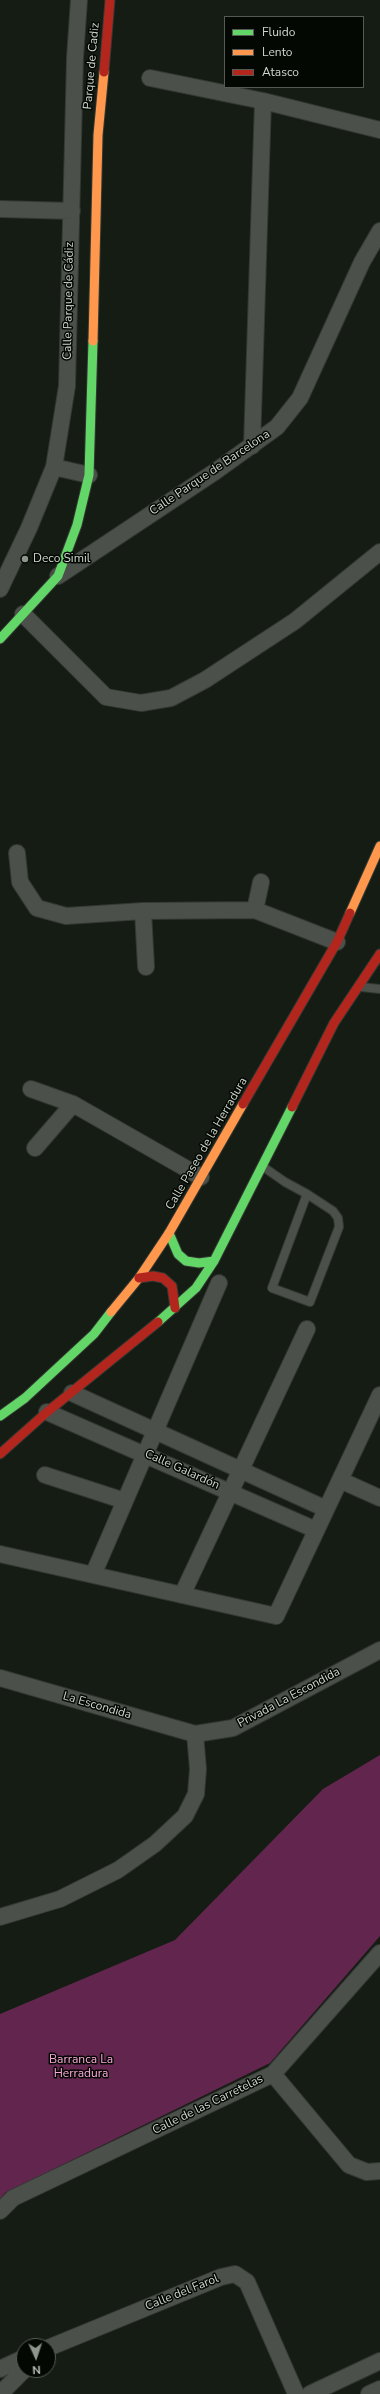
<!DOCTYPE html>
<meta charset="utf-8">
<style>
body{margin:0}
#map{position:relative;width:380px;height:2394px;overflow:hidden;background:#151c14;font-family:"Nunito Sans",sans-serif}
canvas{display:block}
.legend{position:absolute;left:224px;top:16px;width:140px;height:72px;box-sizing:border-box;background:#040803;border:1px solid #555b54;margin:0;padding:5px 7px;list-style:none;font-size:12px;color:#ced7cd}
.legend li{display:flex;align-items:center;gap:8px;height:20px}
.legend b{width:20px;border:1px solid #555b54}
.north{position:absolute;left:16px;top:2338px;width:40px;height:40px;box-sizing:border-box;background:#040803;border:1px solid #555b54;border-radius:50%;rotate:177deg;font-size:11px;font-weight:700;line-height:16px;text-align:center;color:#ced7cd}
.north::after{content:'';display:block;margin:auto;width:14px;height:18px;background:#8d968c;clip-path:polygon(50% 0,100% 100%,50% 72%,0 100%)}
</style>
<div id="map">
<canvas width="380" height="2394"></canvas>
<ul class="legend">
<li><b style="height:5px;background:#63d668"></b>Fluido</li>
<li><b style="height:5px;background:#ff974d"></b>Lento</li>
<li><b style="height:5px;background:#b3261e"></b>Atasco</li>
</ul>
<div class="north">N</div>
</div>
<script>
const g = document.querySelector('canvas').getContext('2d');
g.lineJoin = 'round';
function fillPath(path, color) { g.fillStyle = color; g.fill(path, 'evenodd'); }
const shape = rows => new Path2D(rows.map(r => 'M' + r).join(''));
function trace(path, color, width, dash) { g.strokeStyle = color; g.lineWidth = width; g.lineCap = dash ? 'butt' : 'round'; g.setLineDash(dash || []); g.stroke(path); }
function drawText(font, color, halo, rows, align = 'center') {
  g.font = font + ' "Nunito Sans",sans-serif'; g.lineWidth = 3; g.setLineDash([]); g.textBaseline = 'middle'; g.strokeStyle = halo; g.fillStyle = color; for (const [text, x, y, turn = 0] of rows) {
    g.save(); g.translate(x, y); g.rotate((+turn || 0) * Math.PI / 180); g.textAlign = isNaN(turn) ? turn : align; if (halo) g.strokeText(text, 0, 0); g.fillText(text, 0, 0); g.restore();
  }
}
fillPath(shape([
 [380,1755,380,1936,270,2063,5,2193,0,2199,0,2014,175,1940,323,1789]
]), '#62264e');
const lane = shape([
 [361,987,380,989],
 [262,1166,285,1182,307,1194,333,1211,338,1218,339,1227,310,1302,272,1288,307,1194]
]);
const street = shape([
 [150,78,263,101,380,130],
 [0,209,72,211],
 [252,446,263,101],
 [54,467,89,475],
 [58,576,216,471,277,427,300,398,362,262,380,231],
 [0,589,29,528,54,467,67,386,75,58,79,0],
 [23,614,106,697,141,703,171,698,205,680,295,621,380,552],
 [17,853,20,882,37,908,66,916,143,911,255,910,337,942],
 [255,910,261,882],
 [143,911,146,967],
 [31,1089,73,1104,201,1177],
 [35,1148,73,1104],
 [72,1393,326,1509],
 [47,1412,316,1530],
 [45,1475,125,1501],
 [340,1480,380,1498],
 [0,1554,276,1616,380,1395],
 [93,1575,219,1283],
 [182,1595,307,1329],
 [0,1678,195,1734,233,1728,380,1650],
 [0,1917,60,1899,118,1870,155,1844,185,1816,196,1794,198,1769,195,1734],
 [273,2074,349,2165,367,2172,380,2171],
 [0,2211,13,2198,273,2074,380,1953],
 [48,2348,221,2277,235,2274,247,2282,296,2394],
 [0,2369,24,2358],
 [0,2394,24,2370],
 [310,2394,380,2361],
 [369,2394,380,2389]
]);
const fast = shape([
 [0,639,58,576,77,525,89,475,93,341],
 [169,1233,178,1254,186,1261,199,1263,214,1261],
 [158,1322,196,1288,214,1261,292,1107],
 [0,1416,25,1398,94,1334,111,1312]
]);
const slow = shape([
 [93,341,98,135,104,72],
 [350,913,380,846],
 [111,1312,139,1278,169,1233,243,1104]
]);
const jam = shape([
 [104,72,110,0],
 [243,1104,337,942,350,913],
 [292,1107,334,1023,380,954],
 [139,1278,153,1276,163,1278,172,1286,175,1308],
 [0,1454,47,1412,158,1322]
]);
trace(lane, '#333832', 10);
trace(street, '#333832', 18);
trace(fast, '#333832', 11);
trace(slow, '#333832', 11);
trace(jam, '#333832', 11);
trace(lane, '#4b504a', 8);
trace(street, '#4b504a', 16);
trace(fast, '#63d668', 9);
trace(slow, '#ff974d', 9);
trace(jam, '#b3261e', 9);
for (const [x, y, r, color] of [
 [25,559,4,"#8d968c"]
]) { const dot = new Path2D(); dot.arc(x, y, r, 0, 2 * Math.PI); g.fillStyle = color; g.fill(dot); trace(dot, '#040803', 1.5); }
drawText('12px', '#ced7cd', '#040803', [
 ["Parque de Cadiz",92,66,-85],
 ["Calle Parque de Cádiz",69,301,-89],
 ["Calle Parque de Barcelona",210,473,-34],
 ["Calle Paseo de la Herradura",207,1144,-60],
 ["Calle Galardón",182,1470,24],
 ["Privada La Escondida",289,1698,-28],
 ["La Escondida",97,1706,16],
 ["Calle de las Carretelas",208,2105,-26],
 ["Calle del Farol",182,2293,-22]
]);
drawText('12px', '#ced7cd', '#040803', [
 ["Deco Simil",33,559]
], 'left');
drawText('12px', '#fca8db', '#040803', [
 ["Barranca La",81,2060],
 ["Herradura",81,2074]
]);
</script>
